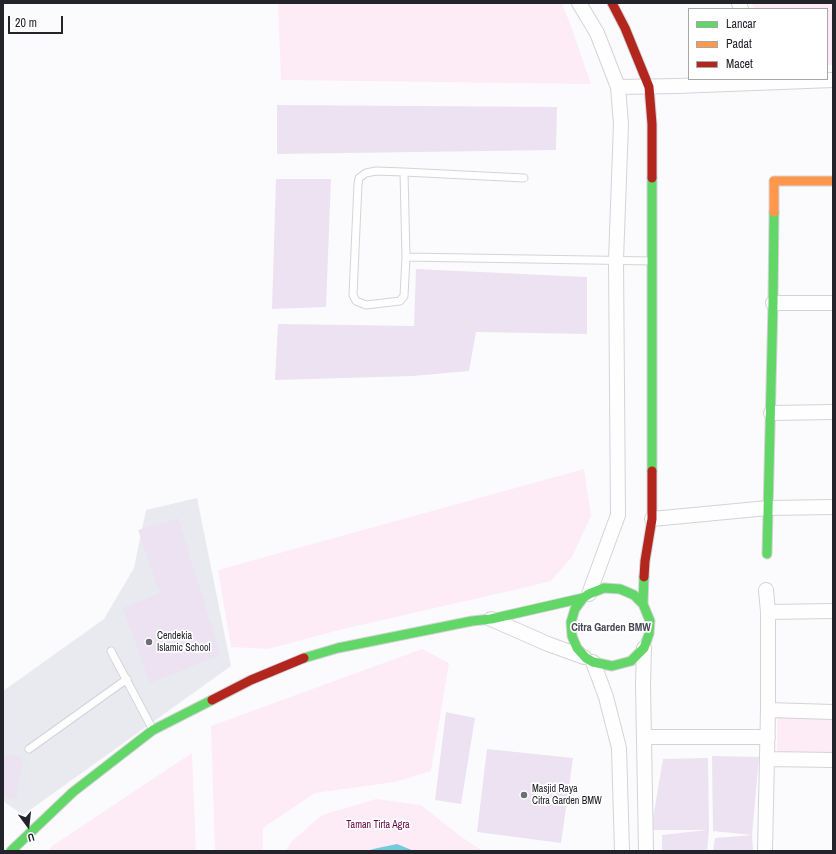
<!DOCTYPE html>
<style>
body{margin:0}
#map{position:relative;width:836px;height:854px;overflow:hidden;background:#fbfbfe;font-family:"Archivo Narrow",sans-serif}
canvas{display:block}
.frame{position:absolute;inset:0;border:4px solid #22232b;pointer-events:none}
.legend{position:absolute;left:688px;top:8px;width:140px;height:72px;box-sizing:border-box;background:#fff;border:1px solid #a7a7aa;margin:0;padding:5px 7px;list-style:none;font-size:12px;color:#22232b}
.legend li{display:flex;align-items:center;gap:8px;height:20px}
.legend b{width:20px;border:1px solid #a7a7aa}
.north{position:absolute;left:8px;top:806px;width:40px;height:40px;-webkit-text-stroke:3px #fff;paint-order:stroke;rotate:165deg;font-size:11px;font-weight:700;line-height:16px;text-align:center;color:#22232b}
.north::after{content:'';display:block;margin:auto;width:14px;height:18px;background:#22232b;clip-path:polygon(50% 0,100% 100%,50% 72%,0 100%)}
.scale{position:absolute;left:8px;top:16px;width:55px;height:18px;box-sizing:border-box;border:2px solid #22232b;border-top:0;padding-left:5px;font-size:12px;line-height:14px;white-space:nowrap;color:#22232b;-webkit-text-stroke:3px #fff;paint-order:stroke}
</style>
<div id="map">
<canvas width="836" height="854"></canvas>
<div class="frame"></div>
<ul class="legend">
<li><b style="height:5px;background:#63d668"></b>Lancar</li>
<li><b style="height:5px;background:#ff974d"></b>Padat</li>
<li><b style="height:5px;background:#b3261e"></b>Macet</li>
</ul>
<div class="north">U</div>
<div class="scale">20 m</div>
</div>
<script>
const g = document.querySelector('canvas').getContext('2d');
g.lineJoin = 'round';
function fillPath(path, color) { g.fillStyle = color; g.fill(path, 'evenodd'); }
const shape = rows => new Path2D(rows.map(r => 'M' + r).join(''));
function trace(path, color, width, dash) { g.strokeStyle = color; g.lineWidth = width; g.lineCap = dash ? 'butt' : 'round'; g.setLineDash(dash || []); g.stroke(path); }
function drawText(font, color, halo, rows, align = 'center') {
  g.font = font + ' "Archivo Narrow",sans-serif'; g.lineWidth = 3.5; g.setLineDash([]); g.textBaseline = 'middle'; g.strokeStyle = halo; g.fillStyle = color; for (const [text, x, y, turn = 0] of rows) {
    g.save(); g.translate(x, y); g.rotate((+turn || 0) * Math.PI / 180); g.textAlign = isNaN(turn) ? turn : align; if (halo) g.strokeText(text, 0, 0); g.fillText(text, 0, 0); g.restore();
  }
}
fillPath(shape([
 [197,498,231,666,23,815,3,801,3,691,104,619,134,568,146,510]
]), '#e9e9f0');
fillPath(shape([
 [278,3,562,3,572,29,591,84,281,80],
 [751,3,833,3,833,65,827,65,827,9,754,9],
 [584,469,591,516,572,557,551,581,514,590,343,629,268,649,231,647,218,570],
 [422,649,449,663,431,771,395,782,315,793,263,828,263,851,215,851,211,726],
 [777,718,833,718,833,755,777,755],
 [192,753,196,851,48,851,52,846],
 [376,799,421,805,460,836,483,851,286,851,291,842,322,815]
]), '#fdecf5');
fillPath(shape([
 [397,844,414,851,368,851,373,849]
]), '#75c9dc');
fillPath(shape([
 [277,105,557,107,556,150,277,154],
 [276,179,331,179,326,307,272,309],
 [416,269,587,277,587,334,476,332,469,371,413,376,275,380,278,324,414,326],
 [178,518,220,655,150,683,123,608,160,593,138,530],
 [446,712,475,718,461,804,435,800],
 [487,749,573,758,561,843,477,832],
 [3,753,23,758,16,799,3,796],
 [712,756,759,757,752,835,713,831],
 [708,758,709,830,707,851,662,851,662,835,707,830,651,830,663,759],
 [752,835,753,851,713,851,715,838]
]), '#ece2f1');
const lane = shape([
 [404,172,406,257,404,296,400,301,366,305,356,301,353,295,358,184,359,178,366,173,376,171,404,172,524,178],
 [406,257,652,261],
 [111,651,152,728],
 [29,749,127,679]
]);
const street = shape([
 [579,3,597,33,618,87,621,124,616,260,618,515,589,594],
 [739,3,741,9],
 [618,87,677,86,833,80],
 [773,303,833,303],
 [771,413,833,412],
 [652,519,768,508,833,507],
 [766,590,768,612],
 [491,619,548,644,584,657],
 [644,648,643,685,646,851],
 [593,662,606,697,619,748,622,851],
 [768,710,833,712],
 [645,737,768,737],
 [767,759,833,760],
 [765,851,768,710,768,612,833,611]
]);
const fast = shape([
 [652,178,652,471],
 [767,554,773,303,774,212],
 [643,604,634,595,620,589,604,588,589,594,583,598,575,609,571,622,572,636,577,648,586,658,593,662,612,666,631,661,644,648,649,634,650,621,643,604,644,577],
 [304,658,338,648,472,621,491,619,583,598],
 [11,851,73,792,153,730,212,700]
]);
const slow = shape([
 [774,212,774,181,833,181]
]);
const jam = shape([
 [612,3,625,28,649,87,652,124,652,178],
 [644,577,645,561,652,519,652,471],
 [212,700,251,680,304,658]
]);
trace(lane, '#d3d3d9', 9);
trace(street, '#d3d3d9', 16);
trace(fast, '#d3d3d9', 11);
trace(slow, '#d3d3d9', 11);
trace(jam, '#d3d3d9', 11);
trace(lane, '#fefeff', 7);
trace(street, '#fefeff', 14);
trace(fast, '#63d668', 9);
trace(slow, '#ff974d', 9);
trace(jam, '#b3261e', 9);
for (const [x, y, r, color] of [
 [149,642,4,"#6e6f75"],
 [524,795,4,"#6e6f75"]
]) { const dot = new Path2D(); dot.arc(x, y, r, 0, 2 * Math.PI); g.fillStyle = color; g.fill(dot); trace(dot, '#fff', 1.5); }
drawText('10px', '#22232b', '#fff', [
 ["Cendekia",157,636],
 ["Islamic School",157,648],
 ["Masjid Raya",532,789],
 ["Citra Garden BMW",532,801]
], 'left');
drawText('10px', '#670342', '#fff', [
 ["Taman Tirta Agra",378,825]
]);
drawText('bold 11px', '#48485a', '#fff', [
 ["Citra Garden BMW",611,628]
]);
</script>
